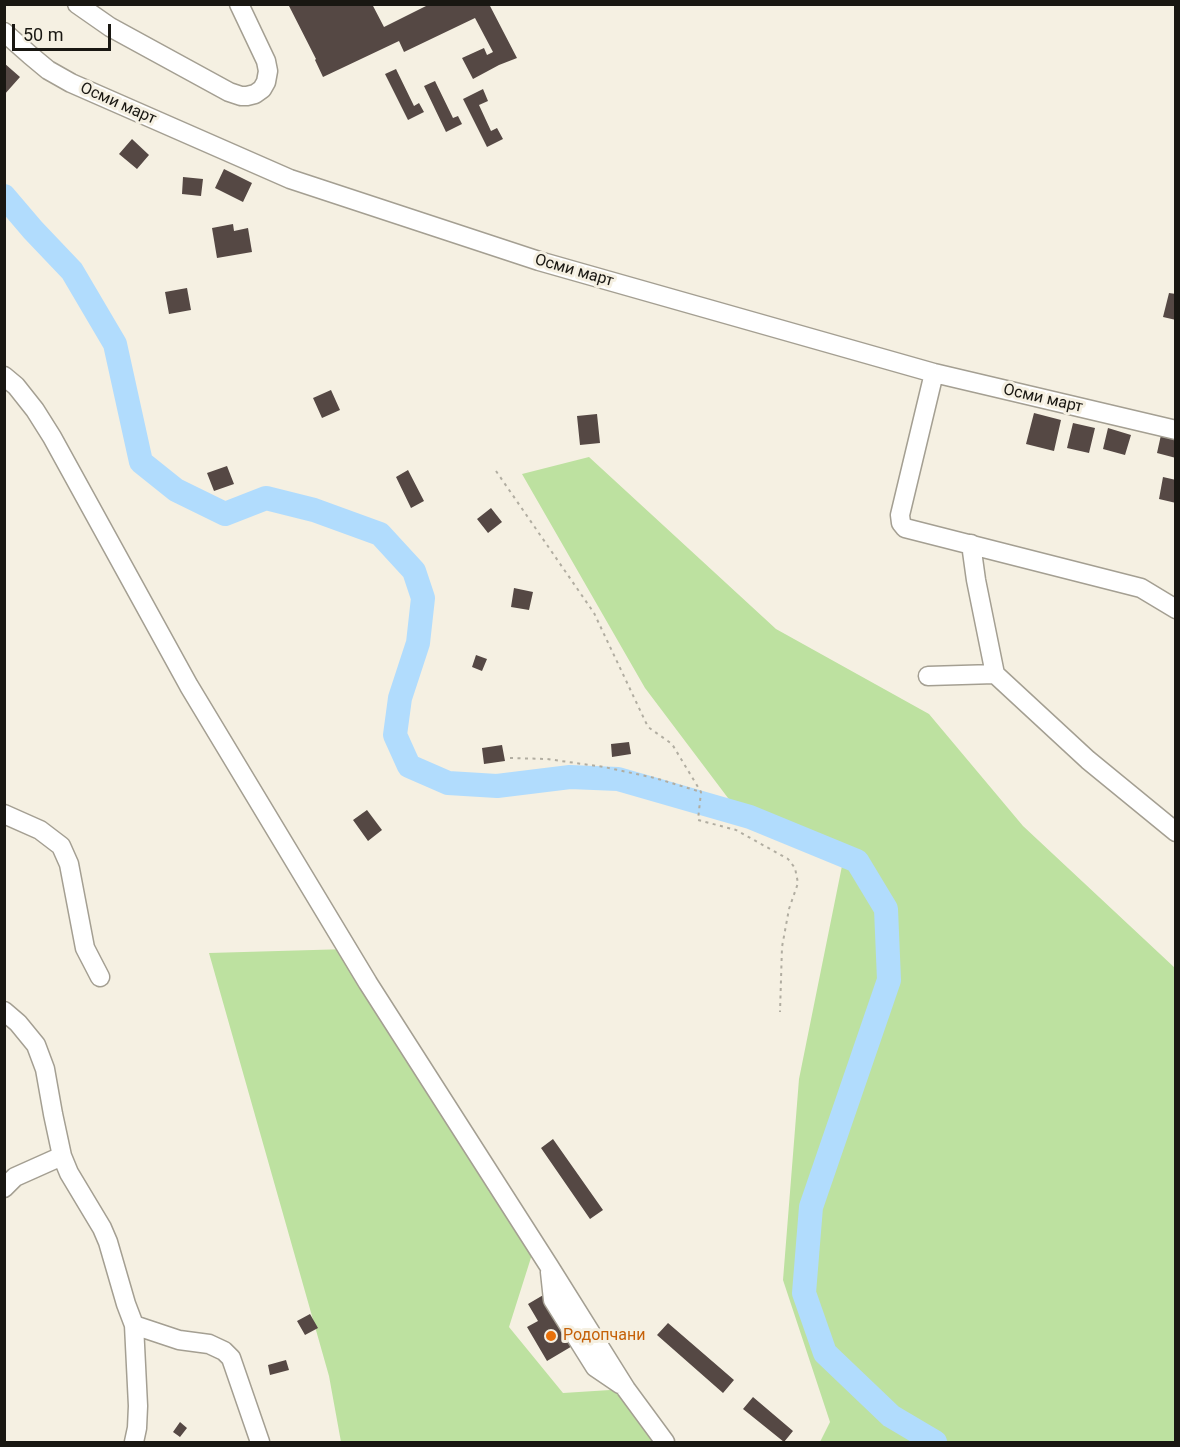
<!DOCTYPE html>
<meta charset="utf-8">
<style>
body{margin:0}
#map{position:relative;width:1180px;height:1447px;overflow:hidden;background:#f5f0e2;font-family:Roboto,sans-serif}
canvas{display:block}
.frame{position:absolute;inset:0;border:6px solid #191712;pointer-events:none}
.scale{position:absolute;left:12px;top:24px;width:99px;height:27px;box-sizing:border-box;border:3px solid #191712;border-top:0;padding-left:8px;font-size:18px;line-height:21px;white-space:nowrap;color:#191712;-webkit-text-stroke:4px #f5f0e2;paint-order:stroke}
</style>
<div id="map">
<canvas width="1180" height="1447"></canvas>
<div class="frame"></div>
<div class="scale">50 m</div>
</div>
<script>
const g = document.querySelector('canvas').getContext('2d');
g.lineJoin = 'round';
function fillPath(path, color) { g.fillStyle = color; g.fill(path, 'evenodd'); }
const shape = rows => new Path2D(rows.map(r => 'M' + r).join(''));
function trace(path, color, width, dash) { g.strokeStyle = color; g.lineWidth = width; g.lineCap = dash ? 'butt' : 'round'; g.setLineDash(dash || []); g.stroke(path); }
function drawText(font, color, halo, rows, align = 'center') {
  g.font = font + ' Roboto,sans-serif'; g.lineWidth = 6; g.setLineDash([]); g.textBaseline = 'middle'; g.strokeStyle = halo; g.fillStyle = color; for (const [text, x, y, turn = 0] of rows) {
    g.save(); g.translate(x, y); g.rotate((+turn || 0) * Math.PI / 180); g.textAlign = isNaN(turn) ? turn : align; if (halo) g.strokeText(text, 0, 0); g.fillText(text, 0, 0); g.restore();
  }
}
fillPath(shape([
 [589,457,776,629,929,714,1023,826,1175,968,1175,1442,820,1442,830,1422,783,1280,799,1079,844,856,731,802,645,688,522,474],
 [348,949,535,1245,509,1327,563,1393,626,1389,661,1442,341,1442,329,1376,209,953]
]), '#bde1a0');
trace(shape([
 [4,196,33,230,72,271,115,344,141,462,176,490,225,514,266,498,314,510,380,534,414,571,423,598,418,643,400,698,395,735,409,766,448,783,497,786,570,777,618,779,750,817,857,861,886,909,889,980,811,1207,804,1293,825,1353,891,1416,935,1442]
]), '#b1dcfd', 24);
fillPath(shape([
 [288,4,372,4,384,27,430,4,489,4,517,58,499,65,473,79,462,58,484,48,487,55,493,52,475,18,404,52,399,41,323,77,315,60,316,59],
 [4,63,20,77,4,95],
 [396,69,414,106,419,103,424,112,408,120,385,74],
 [435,81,453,118,458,116,462,124,446,132,424,86],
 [483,89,488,101,479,105,491,131,497,128,503,139,487,147,463,99],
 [132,139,149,155,137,169,119,154],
 [224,169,252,183,243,202,215,188],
 [183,177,203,179,201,196,182,194],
 [233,224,234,231,248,228,252,252,217,258,212,228],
 [187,288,191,310,169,314,165,292],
 [1169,293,1176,294,1176,320,1163,317],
 [331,390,340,410,322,418,313,398],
 [1034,413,1061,420,1054,451,1026,444],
 [597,414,600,443,580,445,577,416],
 [1073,423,1095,428,1089,453,1067,448],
 [1108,428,1131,435,1125,455,1103,449],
 [1161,435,1176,438,1176,458,1157,453],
 [227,466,234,484,214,491,207,473],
 [408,470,424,501,411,508,396,477],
 [1163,477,1176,480,1176,503,1159,499],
 [491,508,502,522,488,533,477,519],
 [514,588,533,592,529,610,511,607],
 [476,655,487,659,482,671,472,667],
 [629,742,631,754,612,757,611,744],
 [502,745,505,761,484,764,482,748],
 [367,810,382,830,368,841,353,820],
 [553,1139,603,1210,590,1219,541,1148],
 [545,1294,574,1345,547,1361,527,1327,538,1321,528,1304],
 [310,1314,318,1328,305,1335,297,1321],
 [668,1323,734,1380,723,1393,657,1335],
 [286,1360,289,1370,270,1375,268,1365],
 [753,1397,793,1431,784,1442,743,1409],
 [180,1422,187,1428,180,1437,173,1432]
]), '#554844');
const minor = shape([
 [77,4,110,27,229,92,241,96,247,96,255,94,262,89,266,82,268,71,266,61,239,4],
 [4,32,30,55,48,70,71,83,290,179,539,261,934,373,1176,430],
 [934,373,900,515,901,523,905,528,1141,588,1176,609],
 [4,376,16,386,35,410,52,437,189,686,368,983,549,1266,626,1389,665,1442],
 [971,544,976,580,995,674,1088,760,1176,832],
 [928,676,995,674],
 [4,814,40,830,61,846,69,864,85,948,100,977],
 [4,1011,18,1023,36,1045,45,1069,53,1114,62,1156,69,1173,102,1228,108,1242,126,1304,134,1325,138,1406,137,1428,134,1442],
 [4,1188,15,1177,62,1156],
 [550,1272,553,1300,595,1367,620,1384],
 [134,1325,179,1340,209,1344,224,1351,231,1358,260,1442]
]);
trace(minor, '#a49f92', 21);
trace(shape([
 [496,471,594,613,648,727,672,744,701,792,698,820,736,830,788,859,795,868,798,883,789,909,782,947,780,1012],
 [510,758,547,759,604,767,655,778,701,792]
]), '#b1ada1', 2, [3, 4.5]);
trace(minor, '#fff', 18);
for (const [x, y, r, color] of [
 [551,1336,6,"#e8710a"]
]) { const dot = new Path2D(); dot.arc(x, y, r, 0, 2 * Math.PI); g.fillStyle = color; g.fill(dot); trace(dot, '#f5f0e2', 2); }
drawText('16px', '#191712', '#f5f0e2', [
 ["Осми март",118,104,24],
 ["Осми март",574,271,16],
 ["Осми март",1043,399,13]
]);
drawText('16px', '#c56008', '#f5f0e2', [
 ["Родопчани",563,1336]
], 'left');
</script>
